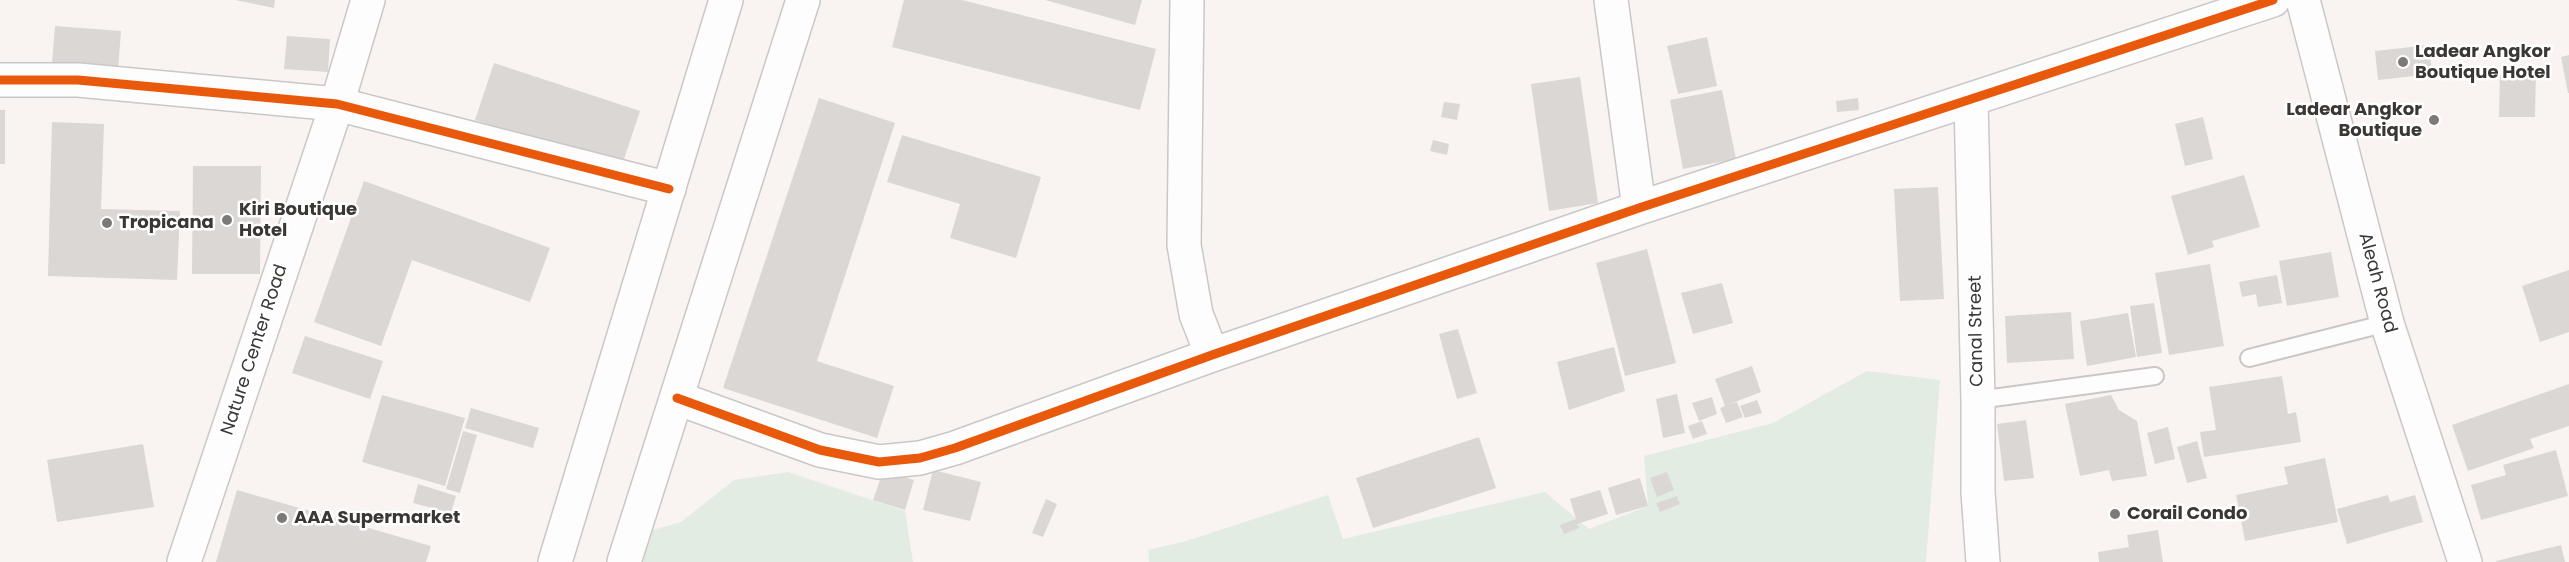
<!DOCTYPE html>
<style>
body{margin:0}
canvas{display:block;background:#f9f4f2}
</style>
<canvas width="2569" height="562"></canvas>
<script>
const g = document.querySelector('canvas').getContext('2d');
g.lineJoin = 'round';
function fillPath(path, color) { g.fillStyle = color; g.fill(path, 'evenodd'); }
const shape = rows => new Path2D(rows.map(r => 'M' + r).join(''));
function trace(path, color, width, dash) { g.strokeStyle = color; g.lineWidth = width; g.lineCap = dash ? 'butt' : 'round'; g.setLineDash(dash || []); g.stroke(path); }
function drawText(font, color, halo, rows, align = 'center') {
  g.font = font + ' Poppins,sans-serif'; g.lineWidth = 5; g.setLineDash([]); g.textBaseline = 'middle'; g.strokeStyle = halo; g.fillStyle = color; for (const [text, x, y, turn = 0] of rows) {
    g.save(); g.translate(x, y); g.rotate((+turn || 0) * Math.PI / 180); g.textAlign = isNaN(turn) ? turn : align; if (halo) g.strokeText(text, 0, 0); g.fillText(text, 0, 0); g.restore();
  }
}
fillPath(shape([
 [1867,371,1940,380,1926,562,1149,562,1148,550,1183,542,1328,495,1343,539,1545,492,1589,529,1648,506,1644,456,1773,423],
 [788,472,905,511,913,562,629,562,638,534,681,522,734,480]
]), '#e3ece2');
fillPath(shape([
 [235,0,275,0,274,8],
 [904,0,962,0,1156,49,1140,110,892,47],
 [1045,0,1142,0,1135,25],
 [55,26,121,31,118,70,52,64],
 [287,36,330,39,328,72,284,69],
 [1707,37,1717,86,1678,94,1667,46],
 [2429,45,2432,74,2378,80,2375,51],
 [2569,55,2569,93,2568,93,2561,57],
 [494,63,640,111,621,168,475,120],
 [2500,71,2536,71,2535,117,2499,117],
 [1580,77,1598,203,1549,211,1531,84],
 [1722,90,1736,159,1683,169,1670,100],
 [819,98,895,123,817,361,894,386,877,438,723,388],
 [1858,98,1859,110,1837,112,1836,101],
 [1444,102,1460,104,1457,120,1441,117],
 [0,110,5,110,5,164,0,164],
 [2203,117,2213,159,2185,166,2175,124],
 [52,122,104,124,101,209,180,211,177,280,48,276],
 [902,135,1041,177,1016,258,950,238,960,204,887,182],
 [1433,140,1449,144,1447,155,1430,151],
 [193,166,261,166,260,274,192,274],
 [2244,175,2260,227,2212,241,2214,247,2188,255,2171,196],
 [364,181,550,248,530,302,412,260,381,346,314,322],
 [1938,187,1944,299,1900,301,1894,189],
 [1647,249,1676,363,1625,376,1596,263],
 [2331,252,2339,297,2287,306,2279,261],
 [2210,264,2224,346,2169,355,2155,273],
 [2569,270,2569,332,2540,342,2522,286],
 [2277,275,2282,303,2258,307,2256,294,2242,297,2239,282],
 [1722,283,1733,323,1693,334,1681,293],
 [2154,303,2162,353,2137,357,2130,306],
 [2071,312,2074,359,2007,363,2005,316],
 [2128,313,2136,357,2087,366,2080,321],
 [1458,329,1477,393,1457,399,1439,334],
 [305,336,383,361,370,399,292,373],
 [1614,347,1625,391,1569,410,1557,362],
 [1752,366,1761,392,1727,405,1737,402,1743,417,1726,423,1720,408,1725,406,1715,379],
 [2282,376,2288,414,2296,412,2301,442,2204,457,2200,432,2216,430,2209,387],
 [2569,384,2569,426,2530,439,2534,448,2468,471,2452,425],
 [1677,394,1685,433,1663,438,1656,399],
 [382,395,465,418,445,486,362,462],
 [2111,395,2119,410,2137,421,2147,476,2112,481,2109,470,2080,476,2065,404],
 [1712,397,1717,414,1699,421,1692,403],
 [1757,400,1762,413,1745,418,1740,406],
 [471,408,539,428,533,448,465,428],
 [2026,420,2034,478,2004,481,1997,424],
 [1702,421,1707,434,1693,439,1688,426],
 [2168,427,2175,459,2155,464,2147,433],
 [463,431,477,435,460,493,446,489],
 [1479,437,1496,488,1373,528,1356,478],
 [2197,441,2207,478,2187,483,2177,447],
 [143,444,154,507,57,522,47,460],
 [2556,450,2568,496,2481,520,2471,485,2506,475,2503,465],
 [2325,458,2338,522,2245,541,2236,495,2288,484,2284,467],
 [933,470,981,482,970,521,923,510],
 [883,471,914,480,905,510,873,500],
 [1667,472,1674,490,1657,497,1650,478],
 [1640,478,1648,506,1616,515,1608,488],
 [418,484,456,496,451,513,413,503],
 [237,490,431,546,426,562,216,562],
 [1600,490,1608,514,1577,524,1579,528,1564,534,1560,525,1576,519,1570,499],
 [2388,495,2390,502,2415,495,2423,522,2347,544,2337,509],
 [1677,496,1680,504,1660,512,1656,503],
 [1046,499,1057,504,1043,537,1032,533],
 [2158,530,2163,562,2099,562,2098,552,2129,547,2127,535],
 [2561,545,2565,562,2496,562,2496,561]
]), '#dbd7d5');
const service = shape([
 [2249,358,2387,323],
 [1978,400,2155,376]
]);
const minor = shape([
 [1187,0,1184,245,1196,314,1212,355],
 [1611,0,1639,208],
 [2303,0,2387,323,2465,562],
 [0,80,78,80,337,104,669,189],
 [1971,100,1978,400,1978,492,1983,562],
 [677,398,820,450,879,462,920,458,955,448,1212,355,1639,208,2273,0],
 [184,562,337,104,368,0]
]);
const secondary = shape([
 [555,562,726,0],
 [624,562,803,0]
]);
trace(service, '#cbc7c6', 20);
trace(minor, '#cbc7c6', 36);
trace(secondary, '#cbc7c6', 36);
trace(service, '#fefdfd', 16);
trace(minor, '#fefdfd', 33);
trace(secondary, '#fefdfd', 33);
trace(shape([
 [0,80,78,80,337,104,669,189],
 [677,398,820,450,879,462,920,458,955,448,1212,355,1639,208,2273,0]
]), '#e8590c', 9);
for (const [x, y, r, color] of [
 [2403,62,6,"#7d7977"],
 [2434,120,6,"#7d7977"],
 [227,220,6,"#7d7977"],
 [107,223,6,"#7d7977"],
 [2115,514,6,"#7d7977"],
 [282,518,6,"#7d7977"]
]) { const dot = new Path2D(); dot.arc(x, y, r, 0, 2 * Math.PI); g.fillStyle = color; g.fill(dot); trace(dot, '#fff', 2); }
drawText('bold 18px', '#3a3735', '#fff', [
 ["Ladear Angkor",2415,52],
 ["Boutique Hotel",2415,73],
 ["Ladear Angkor",2422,110,"right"],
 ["Boutique",2422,131,"right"],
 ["Kiri Boutique",239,210],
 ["Hotel",239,231],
 ["Tropicana",119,223],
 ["Corail Condo",2127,514],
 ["AAA Supermarket",294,518]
], 'left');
drawText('18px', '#3a3735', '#fff', [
 ["Aleah Road",2377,283,75],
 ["Canal Street",1977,331,-91],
 ["Nature Center Road",255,350,-72]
]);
</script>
